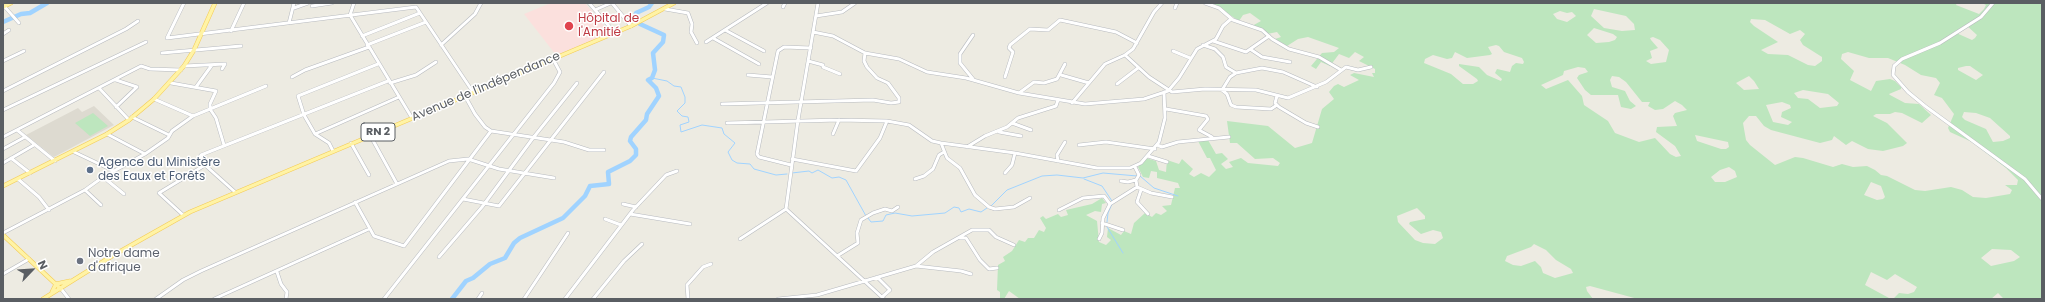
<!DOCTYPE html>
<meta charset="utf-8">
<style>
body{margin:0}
#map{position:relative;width:2045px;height:302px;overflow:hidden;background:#edebe2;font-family:Poppins,sans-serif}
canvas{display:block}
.frame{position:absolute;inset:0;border:4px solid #5a5e63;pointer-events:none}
.north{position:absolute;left:12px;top:250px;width:40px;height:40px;-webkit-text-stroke:3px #fff;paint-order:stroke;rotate:65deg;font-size:11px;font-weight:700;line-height:16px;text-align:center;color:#5a5e63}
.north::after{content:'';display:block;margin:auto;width:14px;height:18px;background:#5a5e63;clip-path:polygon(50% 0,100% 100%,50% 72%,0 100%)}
</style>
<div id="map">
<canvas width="2045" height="302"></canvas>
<div class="frame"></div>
<div class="north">N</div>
</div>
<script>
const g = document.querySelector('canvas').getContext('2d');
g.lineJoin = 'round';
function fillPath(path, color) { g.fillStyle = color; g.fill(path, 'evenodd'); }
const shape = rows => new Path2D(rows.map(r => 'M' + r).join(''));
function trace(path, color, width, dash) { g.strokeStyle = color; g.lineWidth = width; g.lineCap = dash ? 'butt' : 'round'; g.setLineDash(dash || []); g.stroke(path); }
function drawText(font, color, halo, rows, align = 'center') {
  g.font = font + ' Poppins,sans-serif'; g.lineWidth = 3; g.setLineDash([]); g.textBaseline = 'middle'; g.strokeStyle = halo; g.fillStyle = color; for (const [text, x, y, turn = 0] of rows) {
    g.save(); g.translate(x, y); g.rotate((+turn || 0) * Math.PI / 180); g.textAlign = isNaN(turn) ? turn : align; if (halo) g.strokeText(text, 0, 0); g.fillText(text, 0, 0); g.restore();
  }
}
fillPath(shape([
 [94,106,114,125,54,157,26,135,78,108,82,112]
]), '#dddad0');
fillPath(shape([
 [551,3,585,3,610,33,556,55,524,14]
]), '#fbe0dd');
fillPath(shape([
 [1212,3,1957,3,1956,5,1979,14,1984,9,1986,5,1982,3,2042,3,2042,299,2004,299,1998,293,1991,299,1638,299,1590,286,1586,287,1587,291,1593,299,1020,299,1009,291,1004,299,1000,298,1000,292,997,290,998,265,1005,261,1003,257,1012,251,1019,240,1025,242,1028,238,1034,238,1039,230,1044,232,1046,228,1040,218,1043,216,1046,219,1058,214,1061,217,1068,215,1066,210,1092,204,1102,198,1106,203,1102,204,1101,212,1095,211,1086,215,1097,221,1099,242,1106,245,1111,240,1107,237,1108,228,1121,235,1124,231,1131,234,1134,223,1145,213,1152,217,1156,213,1161,215,1167,211,1162,206,1171,205,1175,188,1180,188,1178,183,1157,178,1157,172,1151,171,1149,178,1143,177,1138,167,1146,158,1156,161,1159,170,1166,172,1167,160,1179,164,1182,159,1193,169,1189,174,1194,177,1201,173,1209,177,1216,170,1210,158,1207,158,1198,141,1208,140,1216,154,1222,153,1228,159,1221,164,1226,169,1233,167,1229,162,1241,158,1248,163,1278,166,1280,163,1273,158,1255,159,1237,143,1230,143,1227,121,1268,126,1295,148,1312,143,1322,109,1334,99,1329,92,1334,86,1338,84,1344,87,1359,80,1350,75,1354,73,1374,77,1372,73,1375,73,1375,69,1359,61,1364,57,1355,52,1349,58,1339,54,1330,66,1321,62,1316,69,1311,66,1322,53,1334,52,1339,48,1308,37,1298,39,1287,46,1275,39,1281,37,1277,32,1267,34,1252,26,1261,21,1250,13,1243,15,1239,21],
 [1594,9,1626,16,1634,24,1635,30,1622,31,1604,28,1591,16],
 [1560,11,1567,13,1572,12,1576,16,1567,22,1557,19,1553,14],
 [1751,19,1765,20,1790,34,1800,30,1805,34,1800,40,1803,45,1822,57,1822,61,1815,66,1808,65,1788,55,1768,54,1761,50,1778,42,1754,26,1750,22],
 [1966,25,1977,35,1975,38,1972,40,1954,32],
 [1594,28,1613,34,1617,37,1615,40,1609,42,1596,43,1587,35],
 [1653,37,1660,40,1669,50,1666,62,1651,64,1646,61,1652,58,1650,51,1658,48,1651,40,1650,38],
 [1496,45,1499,46,1504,52,1522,58,1524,62,1523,64,1516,63,1512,66,1510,72,1497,69,1495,73,1502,79,1501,81,1487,75,1479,67,1459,64,1459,66,1477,79,1478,81,1473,84,1463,84,1451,74,1424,63,1425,59,1433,55,1447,59,1452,58,1455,52,1467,58,1490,55,1492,54,1488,47],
 [1848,52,1869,58,1888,58,1905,65,1921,75,1936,78,1940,83,1934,95,1942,98,1954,114,1948,128,1950,132,1972,142,2006,168,2018,180,2017,185,2005,185,2012,190,2010,194,1986,198,1973,197,1962,190,1951,187,1925,191,1915,190,1887,176,1881,175,1875,170,1867,166,1853,167,1842,164,1833,167,1803,158,1795,157,1775,165,1750,145,1746,140,1743,123,1749,116,1756,116,1764,126,1771,130,1820,143,1832,140,1834,136,1846,145,1852,141,1868,149,1883,151,1903,146,1907,143,1887,123,1873,116,1876,114,1890,114,1895,112,1902,113,1922,123,1931,115,1919,104,1905,103,1890,95,1889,94,1901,89,1901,87,1895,81,1890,79,1876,81,1871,91,1850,80,1854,71,1841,59,1842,54],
 [1966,66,1970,66,1983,75,1976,80,1958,70,1958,68],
 [1578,67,1585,68,1588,72,1579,75,1577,78,1585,90,1591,95,1618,95,1621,107,1631,109,1636,106,1630,101,1625,91,1612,87,1610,80,1612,76,1619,77,1626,82,1642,102,1650,102,1648,106,1655,110,1663,109,1675,101,1682,105,1687,110,1675,113,1673,116,1677,126,1657,127,1656,132,1675,146,1681,156,1676,157,1670,154,1655,138,1639,142,1615,133,1608,121,1584,105,1582,96,1568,80,1546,89,1541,85,1563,75,1564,71],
 [1749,76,1754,81,1759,89,1744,90,1736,83],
 [1803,90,1828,94,1839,103,1837,106,1820,108,1808,99,1798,98,1794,93],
 [1782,102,1790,105,1791,108,1782,112,1781,117,1792,122,1788,125,1773,122,1766,105],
 [1964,112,1976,113,1990,118,2010,136,2010,138,2003,141,1993,142,1986,129,1965,120,1962,117],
 [1695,135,1728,142,1729,147,1726,149,1721,149,1697,141],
 [1729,167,1735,171,1737,177,1725,182,1715,182,1711,177,1720,170],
 [1871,182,1881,186,1885,197,1883,199,1877,200,1864,195],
 [1417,208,1425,216,1425,219,1410,222,1409,224,1421,234,1433,230,1441,232,1443,238,1435,244,1423,243,1415,240,1398,222,1397,216],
 [1534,244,1546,250,1556,260,1571,269,1573,273,1555,278,1543,273,1541,267,1535,261,1521,266,1513,265,1505,261,1507,256,1531,247],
 [1992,249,2011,250,2020,257,2014,261,1991,266,1981,258],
 [1871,272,1887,280,1895,274,1917,287,1914,292,1908,294,1899,293,1893,299,1889,298,1865,285],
 [93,113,108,126,90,136,75,123]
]), '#bde6be');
trace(shape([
 [652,78,667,81,674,86,681,87,685,97,685,103,677,111,682,116,688,117,689,122,680,125,681,132,702,125,722,128,724,134,735,143,728,152,732,160,737,163,750,164,754,169,776,175,787,174],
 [792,173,809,171,812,173,818,170,832,178,839,177,846,180,866,216],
 [1140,176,1154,188,1178,196],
 [1084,179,1102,186,1112,201],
 [990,207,1007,190,1042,176,1057,175,1083,178,1103,173,1137,176],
 [868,218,871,222,883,221,886,215,895,213,912,216,945,213,954,207,959,208,961,212,969,209,981,212,987,208],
 [1107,222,1108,213,1112,204],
 [1107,227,1123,253]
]), '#a0d3ff', 1);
trace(shape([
 [3,22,21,14,30,13,47,3],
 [452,299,466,281,473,278,490,264,505,258,514,243,520,238,563,218,585,196,590,186,609,184,608,172,630,161,636,155,636,149,630,141,631,137,646,120,647,114,659,96,656,88,648,80,652,78,655,70,653,53,663,42,664,35,640,24,635,18,636,13,649,7,652,3]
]), '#a0d3ff', 4.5);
const minor = shape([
 [354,3,350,15,412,118],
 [589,3,615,33],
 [612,3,631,26],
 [818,3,798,120,786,209,884,299],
 [1205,3,1219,8,1233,20,1262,30,1272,39,1289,49,1319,57,1341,70],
 [1993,3,1981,17,1940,43,1902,59,1894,66,1893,75,1908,92,1925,106,2025,179,2042,199],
 [4,6,19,23],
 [312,6,332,3],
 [783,7,785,3],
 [294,8,308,3],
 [1175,8,1177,3],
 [665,9,688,13,692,24,691,32,697,43],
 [595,10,611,3],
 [816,16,842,12,855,3],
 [289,23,294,3],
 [725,30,764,51],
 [231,31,244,3],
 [813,32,833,36,865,53,899,59,927,72,966,78,1019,93,1085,104,1144,99,1168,91,1179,78,1197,49,1216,39,1223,26,1231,19],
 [3,34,9,30],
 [973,35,960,54,960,63,973,79],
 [362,36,420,13],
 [167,38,416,7,473,92],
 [167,38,184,3],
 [713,38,759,64],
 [1213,41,1246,52,1269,36],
 [706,42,767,3],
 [367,45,426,22],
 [441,45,475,14,481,3],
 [1203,45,1215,49,1223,57,1226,67,1236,73],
 [1250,49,1262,57,1290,62],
 [1173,51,1190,58],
 [162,53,241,46],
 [1125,55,1149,77,1172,92,1205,89,1256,90,1288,98,1326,82,1346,67,1358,70,1371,67],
 [3,61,24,51],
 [808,61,823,65,823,67,840,74],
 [184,66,225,64,222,69],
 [748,75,772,77],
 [1061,75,1089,83],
 [292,77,305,70,369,47],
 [1005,77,1013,52,1009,48,1010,45,1030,29,1048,30,1060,20,1116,32,1137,43],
 [116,80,137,87,116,107],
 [171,83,216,91,210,104,210,109,216,118,224,145],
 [390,83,416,75,436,62],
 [1117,84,1138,68],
 [196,87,212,65],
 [99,88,129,120],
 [3,91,126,29,138,21],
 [1019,93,1034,82,1044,83,1057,79,1065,64],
 [465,96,475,114,485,127,491,131,564,142,589,150,604,150],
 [1277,96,1275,103,1279,107,1306,123,1318,127],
 [154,99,193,116,266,86],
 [1072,103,1105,64,1125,55,1133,49,1154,12,1162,3],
 [722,104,873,100,891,103,899,102,899,98,888,83,877,78,867,67,864,61,865,53],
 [1277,105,1271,109,1236,107,1231,105,1227,94,1222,90,1230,77,1236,73,1262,68,1283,72,1317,87],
 [1166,109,1206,116,1208,119,1199,130,1212,137],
 [3,110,146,42],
 [132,117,169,135],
 [727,123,839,120,887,121,909,125,932,141,941,143,1015,153,1097,168,1130,168,1141,163,1159,142,1165,118,1164,92],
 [1012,123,1031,130],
 [17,130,55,161],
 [999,132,1021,136],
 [107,134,145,154],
 [315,134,399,97],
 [833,134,839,120],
 [370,135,397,184],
 [3,137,141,66,150,69,181,70],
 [351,143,369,175],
 [941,143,947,158,960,168,975,195,989,207,995,209,1014,207,1030,198],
 [1079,145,1106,142,1155,149],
 [1157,145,1162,147,1178,142,1229,137],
 [967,147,985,136,1007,127,1018,118,1056,106,1058,100],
 [3,149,25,137],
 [333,151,329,143,315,134,304,115,298,96,378,64],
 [74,152,114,171],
 [1148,156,1167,162],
 [11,158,30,173],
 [792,159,856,171,880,138,887,121],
 [1058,161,1057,155,1065,142],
 [3,163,34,145],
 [791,165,759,157,757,154,778,51,784,47,811,48],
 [1135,167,1139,175,1136,180,1137,187,1151,193,1172,197],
 [1005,173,1012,165,1015,153],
 [103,177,124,194],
 [18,179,39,197,49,210],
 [915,179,924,176,933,169,939,155,944,152],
 [1121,181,1128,182,1136,180],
 [85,190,101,205],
 [1141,190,1137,202,1148,214],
 [235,192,205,165,200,157,201,155,388,81],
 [463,199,499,206,604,72],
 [355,202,374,236,404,246,491,131],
 [623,204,636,207],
 [1110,204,1137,187],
 [1059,210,1083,198,1104,196,1110,204,1103,218,1102,233,1099,239],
 [630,214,690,224],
 [183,215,159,193,205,165],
 [605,219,621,225],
 [1102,223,1123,230],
 [3,233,85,190,103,177,145,154,168,138,172,131,193,116],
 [960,238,966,238,980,260,989,269,997,268],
 [740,239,786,209],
 [837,256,858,243,857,233,861,220,873,213,885,209,892,211,898,207],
 [439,257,482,207,533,138,577,83],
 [916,266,961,271,971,274],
 [277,272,281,284,287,292,286,299],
 [3,274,29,259],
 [877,277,890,290,882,297],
 [62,290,69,299],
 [156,299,183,280,201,271,449,161,468,159,499,169,554,178],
 [214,299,369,229],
 [384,299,554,83,560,72,553,59],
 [478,299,482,293],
 [524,299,568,233],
 [565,299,633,210,666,175,677,171],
 [593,299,624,261,642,244],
 [688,299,687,285,703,267,711,264],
 [778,299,817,295,916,266,933,252,972,230,989,230,996,237,1014,245]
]);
const major = shape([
 [3,7,11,3],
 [3,186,107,134,129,120,154,99,184,66,194,50,215,3],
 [3,235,61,289],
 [52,292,56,284,70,281],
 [43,299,112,256,190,212,631,26,674,3]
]);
trace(minor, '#b7babf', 4);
trace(major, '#f4cb54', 4.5);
trace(minor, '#fff', 3);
trace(major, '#fff3a5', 3.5);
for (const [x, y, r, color] of [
 [569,26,5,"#e0444e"],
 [90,170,4,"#5c6f8a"],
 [80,261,4,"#6b7280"]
]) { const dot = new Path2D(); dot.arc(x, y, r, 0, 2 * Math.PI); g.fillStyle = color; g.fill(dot); trace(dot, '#fff', 1.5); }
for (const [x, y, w] of [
 [378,132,34]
]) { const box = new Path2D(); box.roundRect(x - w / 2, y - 9, w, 18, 3); g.fillStyle = '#fff'; g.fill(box); trace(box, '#5a5e63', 1); }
drawText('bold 11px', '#5a5e63', null, [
 ["RN 2",378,132]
]);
drawText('12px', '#be3a42', '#fff', [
 ["Hôpital de",578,19],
 ["l'Amitié",578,33]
], 'left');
drawText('12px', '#5a5e63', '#fff', [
 ["Avenue de l'Indépendance",486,87,-23]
]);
drawText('12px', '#4e5e75', '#fff', [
 ["Agence du Ministère",98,163],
 ["des Eaux et Forêts",98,177]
], 'left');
drawText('12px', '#5b616d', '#fff', [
 ["Notre dame",88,254],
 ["d'afrique",88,268]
], 'left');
</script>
